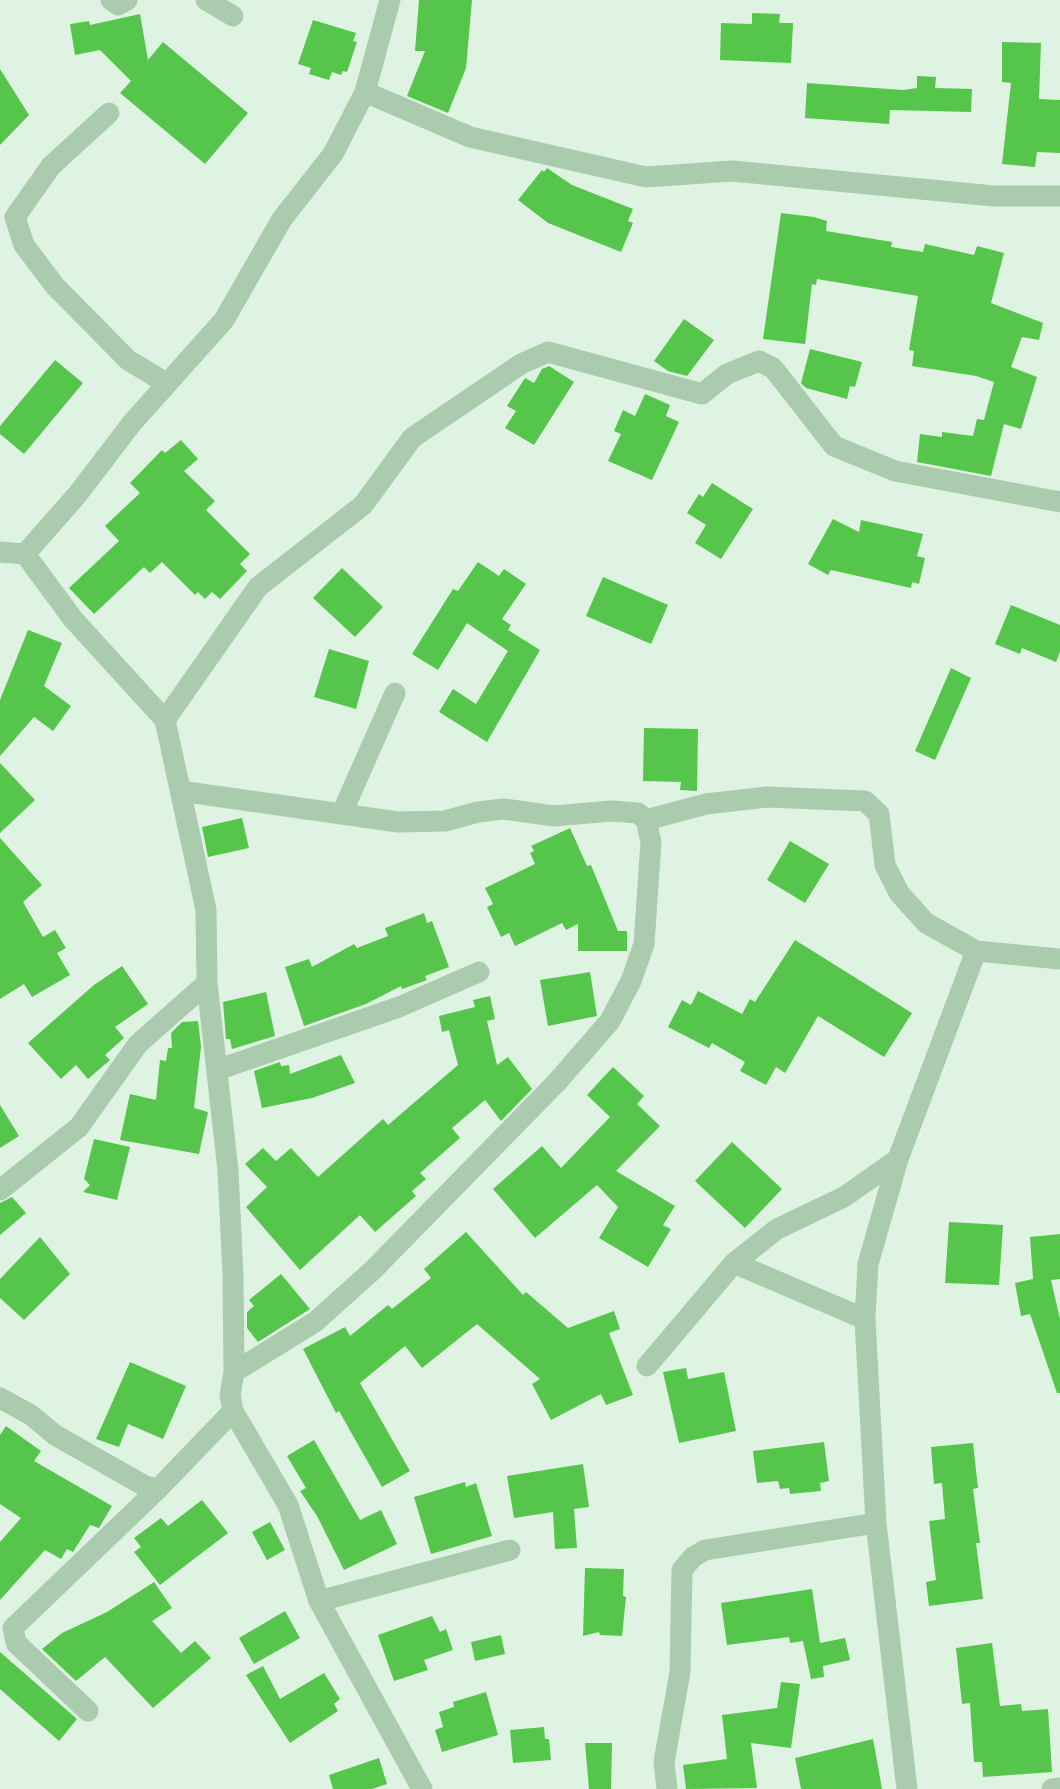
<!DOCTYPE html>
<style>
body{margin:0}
canvas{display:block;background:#dff3e3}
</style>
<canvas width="1060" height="1789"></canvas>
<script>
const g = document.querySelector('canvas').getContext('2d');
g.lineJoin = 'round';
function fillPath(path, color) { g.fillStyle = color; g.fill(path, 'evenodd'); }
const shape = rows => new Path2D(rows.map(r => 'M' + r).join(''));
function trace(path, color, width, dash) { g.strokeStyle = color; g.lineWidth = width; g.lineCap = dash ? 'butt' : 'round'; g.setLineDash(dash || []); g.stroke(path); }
fillPath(shape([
 [419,0,472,0,466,68,448,113,407,96,425,51,415,51],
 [752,13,780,14,779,23,793,23,791,63,720,60,721,23,752,24],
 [140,14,148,60,163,42,248,113,205,164,120,93,131,81,100,50,75,55,70,24,89,21,90,25],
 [313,20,356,33,353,41,357,42,347,72,343,71,341,75,332,72,329,80,309,74,311,68,298,64],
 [1002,42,1041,43,1039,99,1060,100,1060,153,1037,152,1035,167,1002,164,1011,83,1002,82],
 [0,69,29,115,0,145],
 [917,76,936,77,935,88,972,89,971,112,890,110,889,124,805,118,807,83,903,90,917,88],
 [547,168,572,185,633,209,628,221,633,223,621,252,548,223,518,200,542,170,544,172],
 [781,213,814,217,827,221,826,231,892,242,891,247,923,252,925,244,974,255,977,246,1004,253,991,303,1043,323,1039,340,1022,337,1011,367,1037,377,1021,429,1004,424,991,476,917,462,920,434,942,437,942,432,973,436,977,419,984,420,994,382,976,376,912,366,914,351,909,350,918,296,817,279,816,285,812,284,805,344,763,339],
 [684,319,714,340,687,376,668,371,654,361],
 [810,349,862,362,855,387,850,386,847,399,806,388,801,383],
 [55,360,83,383,24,454,0,434,0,426],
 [549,366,574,382,534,445,505,428,516,411,507,406,525,378,534,383,542,369],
 [645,394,670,405,666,416,679,422,652,480,608,461,621,434,614,431,623,410,635,416],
 [181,440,198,459,184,471,215,501,206,510,250,554,240,564,247,571,220,599,212,592,205,599,198,592,195,595,162,562,150,573,144,567,94,614,69,588,119,541,105,526,140,493,130,483,162,450,165,453],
 [712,483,753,509,721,559,695,543,706,525,687,513,699,494,703,497],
 [833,519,859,532,861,520,923,534,917,556,925,558,919,584,912,582,911,588,831,570,828,575,808,564],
 [478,562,499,576,504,569,526,584,502,619,511,625,508,630,540,650,487,742,439,712,453,689,476,704,508,651,467,623,438,670,412,654,453,589,458,591],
 [342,568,383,607,355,637,313,598],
 [603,577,668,605,651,644,586,616],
 [1011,605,1060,625,1060,652,1056,662,1022,648,1020,654,995,644],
 [28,630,62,643,44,686,71,706,53,731,34,717,0,756,0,700],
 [329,649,369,661,356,709,314,697],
 [951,668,971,678,935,760,915,751],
 [644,728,698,729,697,791,680,790,681,782,643,781],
 [0,763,35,800,0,833],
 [242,818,249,848,208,857,202,827],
 [570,828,587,866,591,865,618,931,627,931,627,951,578,951,578,924,566,930,562,923,515,946,509,933,501,937,487,907,493,904,485,888,535,864,530,853,534,851,531,846],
 [0,838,42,885,23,902,43,937,55,930,66,948,57,953,70,975,32,997,24,984,0,999],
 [790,841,829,864,805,903,767,880],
 [424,913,427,923,432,921,449,967,425,976,427,980,402,989,401,986,366,1004,304,1026,285,967,309,959,312,967,354,944,357,948,388,936,385,928],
 [795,940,912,1013,884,1057,818,1016,785,1073,776,1067,766,1085,740,1071,745,1062,712,1043,709,1048,668,1027,682,1000,691,1005,698,991,742,1014,750,999,755,1002],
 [122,966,148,1004,115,1027,124,1038,105,1055,110,1060,88,1079,76,1065,61,1079,28,1043,94,985],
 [590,972,597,1016,548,1026,540,980],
 [266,992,275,1036,232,1049,230,1039,226,1039,223,1002],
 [490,996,495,1019,487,1021,497,1065,508,1057,532,1089,501,1121,485,1100,452,1128,460,1138,420,1173,426,1179,412,1191,416,1196,375,1232,360,1215,300,1270,246,1207,267,1187,245,1164,263,1148,276,1161,291,1148,318,1177,383,1119,388,1125,458,1065,449,1030,442,1032,439,1016,475,1007,473,1000],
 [198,1021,201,1047,194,1108,208,1112,199,1154,120,1140,130,1094,156,1100,160,1060,166,1061,168,1048,172,1048,171,1033,182,1022],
 [341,1055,355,1083,312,1098,262,1108,254,1071,280,1062,281,1066,289,1065,290,1074],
 [613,1067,644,1096,637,1104,660,1126,616,1171,675,1206,663,1225,671,1229,648,1267,599,1238,618,1207,597,1185,535,1238,493,1189,542,1146,561,1168,610,1117,587,1095],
 [0,1105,19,1136,0,1148],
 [94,1139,130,1147,117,1200,83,1192,90,1185,84,1179],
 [732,1142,782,1189,745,1228,695,1181],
 [12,1197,26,1213,0,1235,0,1203],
 [949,1222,1003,1225,999,1285,945,1283],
 [466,1232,523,1295,526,1292,568,1328,614,1311,620,1329,609,1333,633,1395,606,1405,601,1394,551,1420,532,1384,540,1379,477,1324,422,1368,405,1346,360,1383,410,1471,382,1487,339,1411,336,1413,303,1349,345,1327,350,1336,388,1305,392,1309,431,1278,424,1269],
 [1060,1234,1060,1279,1051,1280,1060,1319,1060,1393,1057,1393,1030,1314,1021,1316,1015,1283,1033,1279,1030,1237],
 [40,1237,70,1274,24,1320,0,1298,0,1279],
 [281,1274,310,1309,258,1342,247,1328,247,1312,254,1306,249,1300],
 [130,1362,186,1386,163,1439,128,1424,119,1447,96,1439],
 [686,1368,688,1379,724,1372,736,1431,679,1443,663,1372],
 [6,1426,41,1451,34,1461,112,1506,99,1528,90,1525,73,1552,67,1549,61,1559,45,1550,0,1600,0,1542,21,1518,0,1504,0,1435],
 [314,1440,360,1520,381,1510,397,1544,344,1570,317,1516,300,1491,306,1488,287,1456],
 [824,1442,829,1481,820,1483,821,1491,790,1494,789,1488,780,1489,778,1481,757,1483,753,1451],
 [973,1443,978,1488,973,1489,980,1543,976,1543,983,1599,929,1606,926,1582,936,1580,929,1521,945,1519,942,1483,934,1484,931,1447],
 [583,1464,589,1507,574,1509,577,1548,555,1549,553,1512,514,1518,507,1476],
 [465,1482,466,1487,476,1483,492,1536,431,1554,414,1497],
 [202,1500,228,1533,160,1585,134,1552,141,1547,134,1538,161,1518,168,1526],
 [270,1522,285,1550,267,1560,252,1532],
 [585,1568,624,1569,623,1596,626,1597,622,1636,600,1635,599,1632,583,1636],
 [154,1582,172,1608,152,1621,181,1653,195,1641,211,1658,153,1708,105,1657,76,1681,42,1649,62,1633,107,1612],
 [812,1589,820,1643,845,1638,850,1660,823,1666,824,1677,811,1679,803,1641,790,1643,789,1637,727,1645,721,1603],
 [285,1611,300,1638,254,1664,239,1638],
 [432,1616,440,1632,446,1629,453,1650,424,1660,428,1670,394,1681,378,1635],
 [501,1635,505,1654,475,1661,471,1642],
 [992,1643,1000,1706,1021,1704,1022,1711,1048,1709,1052,1772,983,1777,982,1762,974,1762,970,1703,962,1704,956,1648],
 [0,1652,77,1719,59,1741,0,1689],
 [263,1666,280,1699,324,1673,340,1699,334,1704,338,1711,290,1743,246,1675],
 [781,1682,800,1684,791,1748,751,1743,757,1788,686,1789,683,1765,727,1759,722,1715,777,1708],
 [486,1692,498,1735,442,1752,435,1730,443,1727,439,1712,454,1707,453,1702],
 [544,1727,545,1739,549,1739,551,1760,513,1763,510,1730],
 [873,1739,882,1789,801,1789,795,1758],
 [585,1743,612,1743,611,1789,589,1789],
 [379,1758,387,1784,372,1789,333,1789,329,1775]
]), '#56c54b');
trace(shape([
 [111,0,118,5,127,0],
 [206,0,233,16],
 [390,0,365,92,333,154,282,219,224,320,132,423,77,495,25,554,73,619,165,720,206,910,207,983,228,1170,233,1275,234,1372,230,1395,233,1411,288,1505,319,1601,422,1789],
 [365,92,470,137,646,177,732,171,994,196,1060,196],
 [109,113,51,166,15,217,24,245,55,286,128,360,166,383],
 [0,552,25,554],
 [165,720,258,587,363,505,412,438,521,364,548,352,702,394,727,374,759,361,773,368,834,446,895,471,1060,502],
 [180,791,398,822,445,821,478,812,504,809,554,816,611,811,638,813,646,820,651,842,644,944,631,981,610,1021,557,1082,373,1270,315,1322,234,1372],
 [342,813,395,693],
 [646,820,706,804,767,797,865,801,879,814,885,865,899,893,926,923,976,951,1060,959],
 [217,1070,399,1007,479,972],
 [0,1190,79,1127,138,1044,207,983],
 [734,1263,865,1319],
 [647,1366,734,1263,777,1229,844,1197,898,1159],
 [0,1398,31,1415,55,1435,145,1486,158,1489,233,1411],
 [319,1601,510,1550],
 [88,1711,16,1643,13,1628,158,1489],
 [667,1789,664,1762,680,1672,682,1570,693,1557,705,1550,876,1523],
 [907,1789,876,1523,865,1319,868,1264,898,1159,976,951],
 [1052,1789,1060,1788]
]), '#abcbaf', 21);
</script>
